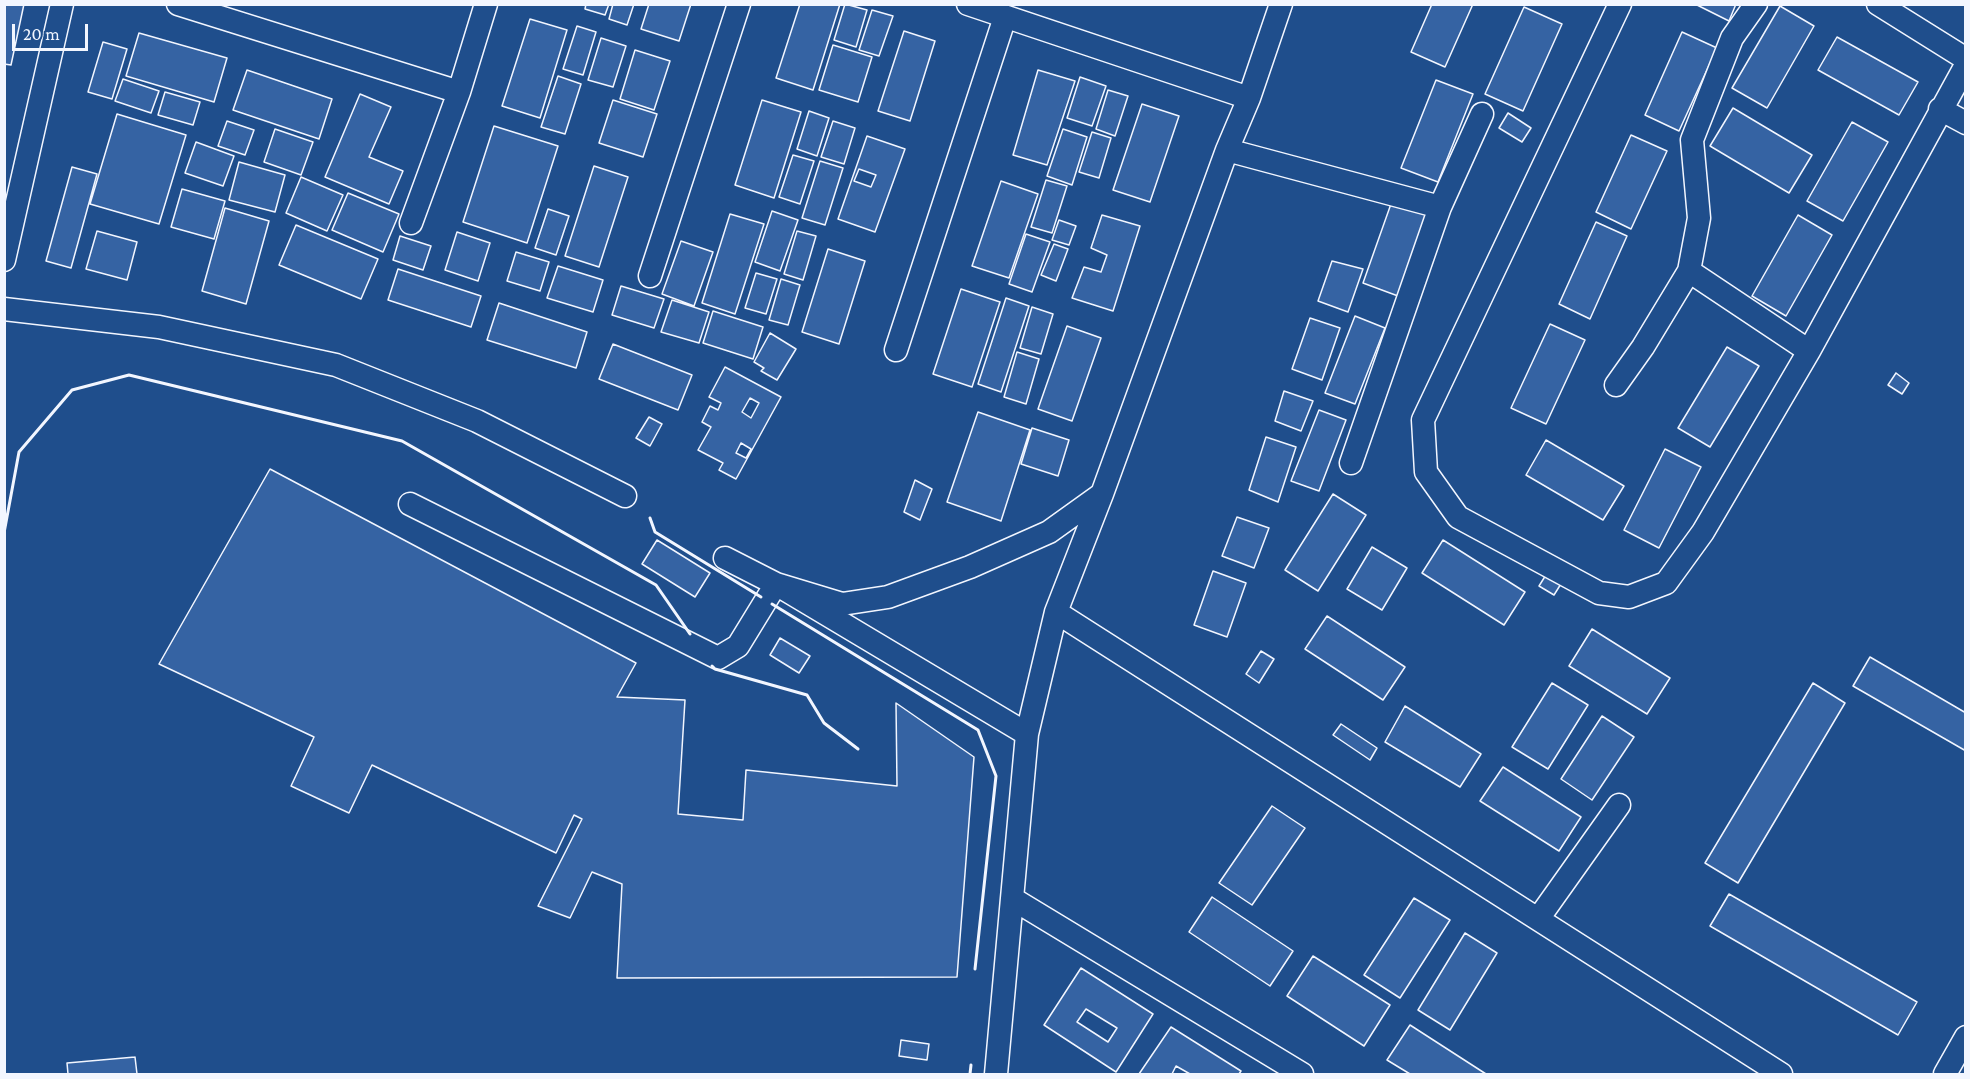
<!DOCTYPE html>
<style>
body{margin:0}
#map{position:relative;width:1970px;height:1079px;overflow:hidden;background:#1f4e8c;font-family:"Crimson Pro",serif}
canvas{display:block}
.frame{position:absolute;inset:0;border:6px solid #f2f6ff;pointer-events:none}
.scale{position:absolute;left:12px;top:24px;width:76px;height:27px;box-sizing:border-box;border:3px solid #f2f6ff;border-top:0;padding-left:8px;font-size:18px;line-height:21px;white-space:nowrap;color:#f2f6ff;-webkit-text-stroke:4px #1f4e8c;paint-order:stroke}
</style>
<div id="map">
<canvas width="1970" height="1079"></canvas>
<div class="frame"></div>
<div class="scale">20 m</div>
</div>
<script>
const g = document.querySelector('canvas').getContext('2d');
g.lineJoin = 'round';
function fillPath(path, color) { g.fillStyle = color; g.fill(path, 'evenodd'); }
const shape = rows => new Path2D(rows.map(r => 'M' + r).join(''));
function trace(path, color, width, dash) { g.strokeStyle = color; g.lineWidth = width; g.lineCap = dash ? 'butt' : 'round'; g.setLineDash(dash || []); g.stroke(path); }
const building = shape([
 [4,4,24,4,11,65,4,64,4,4],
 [586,4,609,4,605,15,585,9,586,4],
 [613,4,634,4,627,25,609,19,613,4],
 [649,4,691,4,679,41,641,29,649,4],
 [800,4,840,4,813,90,776,78,800,4],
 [845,4,867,10,856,47,834,40,845,4],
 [1432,4,1473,4,1445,67,1411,52,1432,4],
 [1695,4,1736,4,1729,21,1695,4],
 [1780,6,1814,26,1767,108,1732,88,1780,6],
 [1524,7,1562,24,1523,111,1485,94,1524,7],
 [872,10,893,16,879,56,859,50,872,10],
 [530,19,567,30,540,118,502,106,530,19],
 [577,26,596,32,583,75,563,69,577,26],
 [904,31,935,41,910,121,878,111,904,31],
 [1682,32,1717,48,1679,131,1645,115,1682,32],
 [139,33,227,58,214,102,126,76,139,33],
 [1837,37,1918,82,1899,115,1818,70,1837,37],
 [601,38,626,46,613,87,588,80,601,38],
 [103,42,127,49,112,99,88,92,103,42],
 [833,45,872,57,858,102,819,90,833,45],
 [635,50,670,61,654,110,620,99,635,50],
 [247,70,332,99,319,139,233,110,247,70],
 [1038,70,1075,81,1047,165,1013,155,1038,70],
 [558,76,581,84,565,134,541,127,558,76],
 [1080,77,1106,86,1092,126,1067,118,1080,77],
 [123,79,159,91,151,113,115,101,123,79],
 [1436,80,1473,94,1438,182,1401,168,1436,80],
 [1108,90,1128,96,1115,136,1096,129,1108,90],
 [165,92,200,102,193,125,158,115,165,92],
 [360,94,391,107,369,157,403,171,389,204,325,177,360,94],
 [613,100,657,114,643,157,599,143,613,100],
 [762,100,801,112,774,198,735,185,762,100],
 [1142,104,1179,116,1150,202,1113,190,1142,104],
 [1733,108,1812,155,1789,193,1710,146,1733,108],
 [809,111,829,118,817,156,797,149,809,111],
 [1508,113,1531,128,1522,142,1499,128,1508,113],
 [117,114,186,135,159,224,90,204,117,114],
 [227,121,254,130,245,155,218,146,227,121],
 [833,121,855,128,844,164,821,157,833,121],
 [1852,122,1888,142,1843,221,1807,201,1852,122],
 [494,126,558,146,527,243,463,222,494,126],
 [275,129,313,142,301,175,264,162,275,129],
 [1063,129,1087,137,1072,185,1047,176,1063,129],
 [1092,132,1111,138,1099,178,1079,172,1092,132],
 [1631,135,1667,151,1631,229,1596,212,1631,135],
 [867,136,905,149,875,232,838,219,867,136],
 [859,169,876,175,871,187,854,181,859,169],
 [196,142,234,156,223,186,185,173,196,142],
 [793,155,814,161,800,204,779,197,793,155],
 [820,161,843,168,825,225,802,218,820,161],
 [239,162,285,175,275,212,229,200,239,162],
 [594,166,628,177,599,267,565,256,594,166],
 [72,167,97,174,71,268,46,261,72,167],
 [301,177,343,195,327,231,286,213,301,177],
 [1046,180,1067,186,1052,233,1031,227,1046,180],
 [1001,181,1038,194,1009,278,972,266,1001,181],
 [182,189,225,201,214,239,171,227,182,189],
 [348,193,399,214,383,252,332,230,348,193],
 [1392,201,1428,213,1398,296,1363,283,1392,201],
 [225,208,269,221,246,304,202,291,225,208],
 [548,209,569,216,556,255,535,248,548,209],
 [772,211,798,220,780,271,755,262,772,211],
 [730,214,764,224,735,314,702,303,730,214],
 [1102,215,1140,226,1113,311,1072,298,1084,267,1101,272,1107,255,1091,248,1102,215],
 [1798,215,1832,235,1786,316,1752,296,1798,215],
 [1059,220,1076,226,1069,245,1052,240,1059,220],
 [1596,222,1627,236,1590,319,1559,304,1596,222],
 [296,225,378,259,361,299,279,265,296,225],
 [97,231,137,242,127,280,86,269,97,231],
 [797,231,816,236,803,280,784,274,797,231],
 [457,232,490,243,478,281,445,270,457,232],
 [1026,234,1050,242,1032,292,1009,284,1026,234],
 [400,236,431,246,423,270,393,260,400,236],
 [681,241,713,252,694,306,662,294,681,241],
 [1054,244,1068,249,1056,281,1041,275,1054,244],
 [828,249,865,261,839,344,802,332,828,249],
 [516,252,549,262,540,291,507,281,516,252],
 [1332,261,1363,269,1348,312,1318,301,1332,261],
 [558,266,603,280,593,312,547,298,558,266],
 [398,269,481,296,471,327,388,300,398,269],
 [756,273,777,279,766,314,745,308,756,273],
 [781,279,800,285,788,325,769,320,781,279],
 [621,286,664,299,654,328,612,315,621,286],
 [961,289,1000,302,972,387,933,374,961,289],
 [1006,298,1029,306,1001,392,978,384,1006,298],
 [672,300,709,312,699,343,661,332,672,300],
 [499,303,587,332,576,368,487,340,499,303],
 [1032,307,1053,314,1041,354,1020,348,1032,307],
 [713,311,763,327,753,359,703,343,713,311],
 [1355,316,1385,328,1355,404,1325,393,1355,316],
 [1310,318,1340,328,1322,380,1292,369,1310,318],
 [1550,324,1585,340,1546,424,1511,408,1550,324],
 [1067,326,1101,338,1072,421,1038,409,1067,326],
 [770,333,796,349,777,380,761,371,764,368,754,362,770,333],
 [613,344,692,375,678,410,599,379,613,344],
 [1727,347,1759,366,1710,447,1678,428,1727,347],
 [1017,352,1039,359,1026,404,1004,397,1017,352],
 [725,367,781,397,736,479,719,470,723,463,698,450,711,427,702,422,710,406,718,410,721,403,709,397,725,367],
 [750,398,759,403,751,418,742,412,750,398],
 [741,443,751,449,746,458,736,453,741,443],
 [1896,373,1909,383,1902,394,1888,385,1896,373],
 [1284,391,1313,401,1301,431,1275,421,1284,391],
 [1319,410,1346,420,1319,491,1291,481,1319,410],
 [978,412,1030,430,1001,521,947,502,978,412],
 [649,417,662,424,650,446,636,438,649,417],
 [1032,428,1069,440,1058,476,1021,464,1032,428],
 [1266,437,1296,447,1278,502,1249,490,1266,437],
 [1546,440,1624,486,1603,520,1526,475,1546,440],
 [1665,449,1701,467,1659,548,1624,530,1665,449],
 [270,469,636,663,617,697,685,700,678,814,743,820,746,770,897,786,896,703,974,757,957,977,617,978,622,884,592,872,570,918,538,906,582,819,574,815,556,853,372,765,349,813,291,786,314,737,159,664,270,469],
 [915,480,932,489,920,520,904,512,915,480],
 [1333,494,1366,515,1318,591,1285,570,1333,494],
 [1237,517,1269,528,1254,568,1222,556,1237,517],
 [657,540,710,573,695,597,642,564,657,540],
 [1443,540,1525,592,1504,625,1422,573,1443,540],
 [1372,547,1407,568,1382,610,1347,589,1372,547],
 [1549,570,1564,579,1554,595,1539,586,1549,570],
 [1213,571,1246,583,1227,637,1194,625,1213,571],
 [1327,616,1405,667,1383,700,1305,649,1327,616],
 [1592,629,1670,678,1647,714,1569,666,1592,629],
 [780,638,810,656,799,673,770,655,780,638],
 [1261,651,1274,659,1259,683,1246,674,1261,651],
 [1870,657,1966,713,1966,751,1853,686,1870,657],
 [1552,683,1588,705,1548,769,1512,747,1552,683],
 [1813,683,1845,703,1738,883,1705,863,1813,683],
 [1405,706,1481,754,1460,787,1385,742,1405,706],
 [1602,716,1634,737,1592,800,1561,779,1602,716],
 [1341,724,1377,748,1370,760,1333,735,1341,724],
 [1503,767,1581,817,1559,851,1480,801,1503,767],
 [1272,806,1305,828,1252,905,1219,883,1272,806],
 [1729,894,1917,1002,1898,1035,1710,926,1729,894],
 [1212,897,1293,951,1270,986,1189,932,1212,897],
 [1414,898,1450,920,1400,998,1364,975,1414,898],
 [1465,933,1497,953,1450,1030,1418,1010,1465,933],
 [1313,956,1390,1005,1364,1046,1287,996,1313,956],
 [1081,968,1153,1014,1116,1072,1044,1025,1081,968],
 [1086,1009,1117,1028,1108,1042,1077,1022,1086,1009],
 [1410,1025,1486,1074,1410,1074,1387,1060,1410,1025],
 [1171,1027,1241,1071,1239,1074,1190,1074,1176,1066,1172,1074,1139,1074,1171,1027],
 [901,1040,929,1044,927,1060,899,1056,901,1040],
 [135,1057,137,1074,68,1074,67,1063,135,1057]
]);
fillPath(building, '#3563a3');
trace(building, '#f2f6ff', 1.5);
const street = shape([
 [178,4,459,92],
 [968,4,1249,98],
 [1620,4,1423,420,1426,472,1458,517,1599,593,1629,597,1666,583,1703,532,1809,351,1966,65],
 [1878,4,1966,59],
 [1940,109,1966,123],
 [1227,150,1440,207],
 [411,223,459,92,486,4],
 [4,260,62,4],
 [1689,271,1809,351],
 [650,276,739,4],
 [4,309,159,327,336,365,477,421,625,496],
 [896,350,1005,17],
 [1616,385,1643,347,1689,271,1699,218,1692,140,1732,38,1756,4],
 [1351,463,1440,207,1482,114],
 [410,504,718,658,738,646,776,584,842,604,888,597,970,567,1049,532,1102,494],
 [725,558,776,584,1027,734],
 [1056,612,1781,1074],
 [1013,899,1302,1074],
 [1538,919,1619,805],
 [996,1074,1027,734,1056,612,1102,494,1227,150,1249,98,1281,4],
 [1945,1074,1966,1037]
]);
trace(street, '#f2f6ff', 25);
trace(street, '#1f4e8c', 22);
trace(shape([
 [650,518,655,532,761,597],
 [4,533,19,452,72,390,129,375,402,441,656,585,690,634],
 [772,604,978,730,996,776,975,969],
 [712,666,715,669,807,695,824,723,858,749],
 [970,1074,971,1065]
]), '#f2f6ff', 3);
</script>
